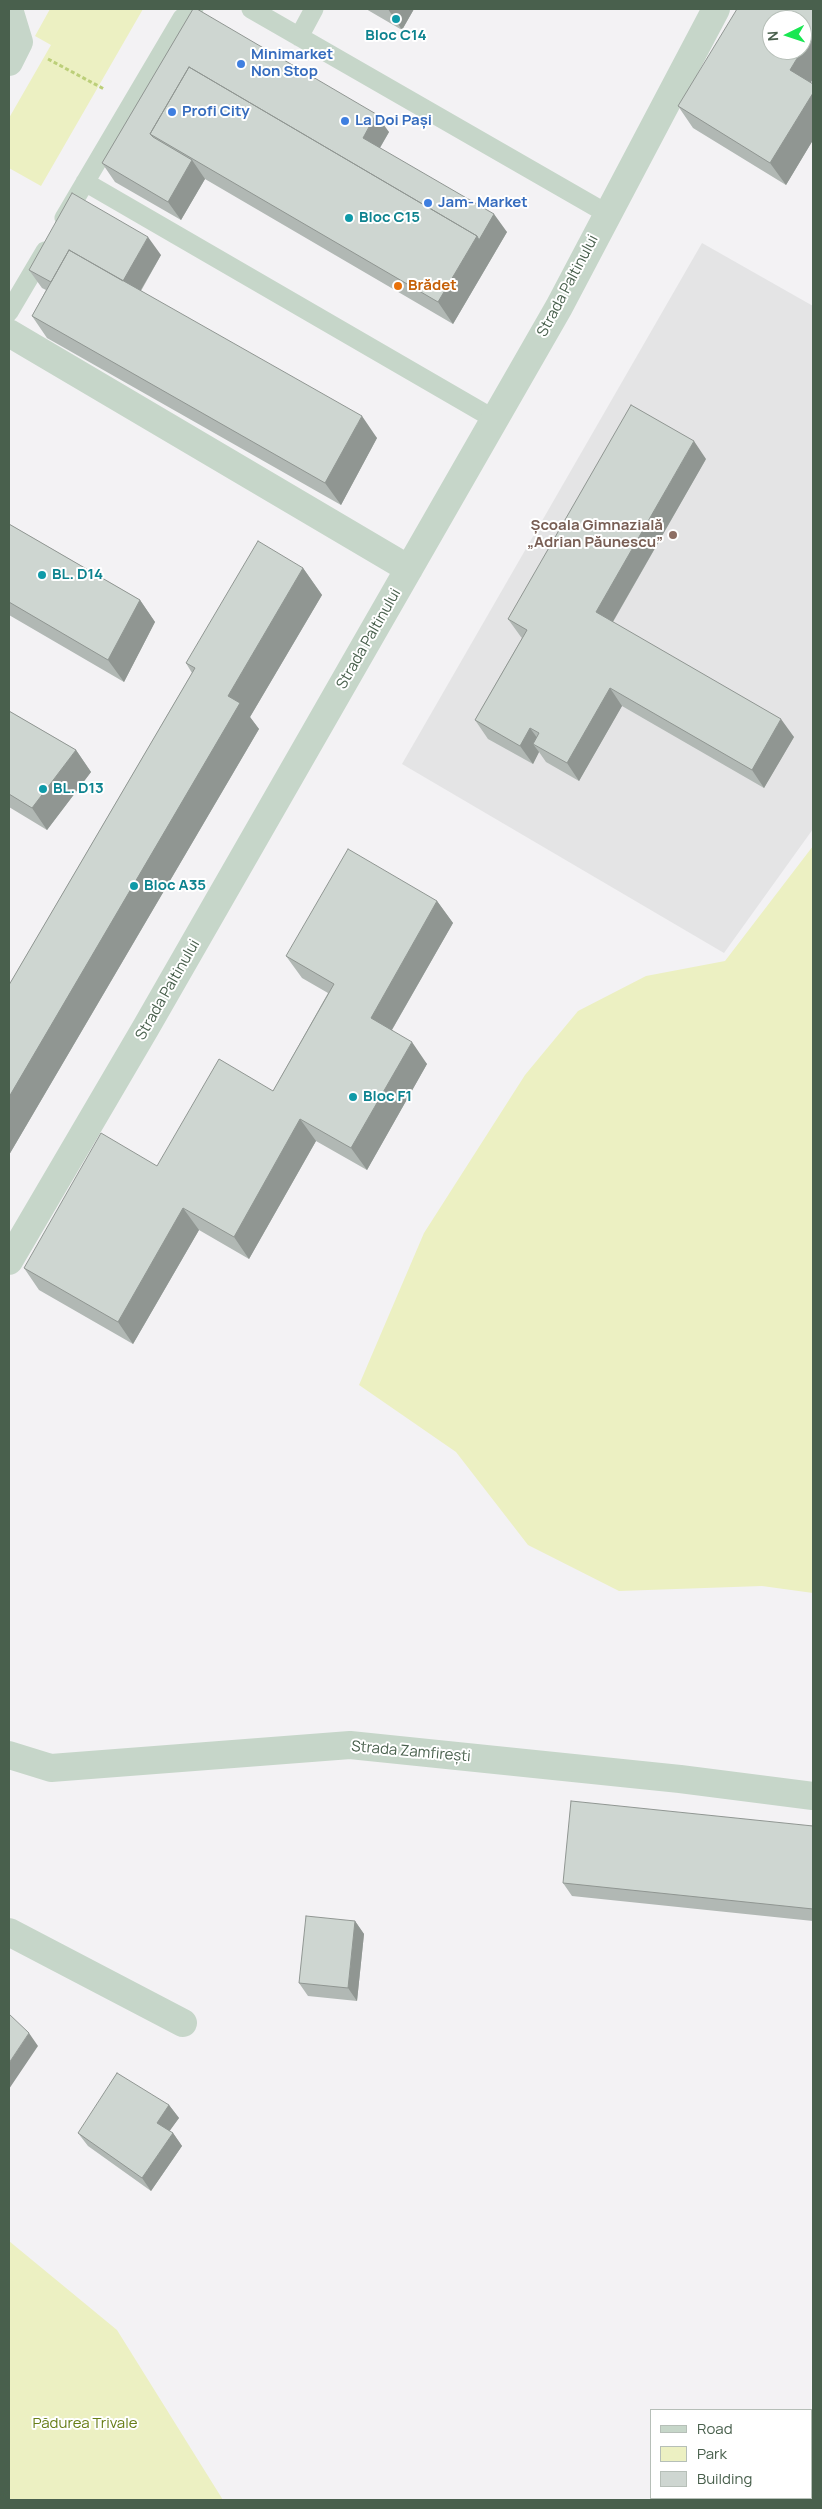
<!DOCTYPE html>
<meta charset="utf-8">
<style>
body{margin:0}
#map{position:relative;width:822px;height:2509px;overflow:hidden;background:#f3f2f4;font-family:Manrope,sans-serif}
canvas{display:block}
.frame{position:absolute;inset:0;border:10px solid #49604d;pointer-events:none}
.legend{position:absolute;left:650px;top:2409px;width:162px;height:90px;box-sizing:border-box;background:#fff;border:1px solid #b6bfb8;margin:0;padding:6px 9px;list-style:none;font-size:15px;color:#49604d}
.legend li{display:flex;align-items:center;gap:10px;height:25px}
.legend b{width:25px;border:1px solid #b6bfb8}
.north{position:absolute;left:762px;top:10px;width:50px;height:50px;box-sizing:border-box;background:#fff;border:1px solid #b6bfb8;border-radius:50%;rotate:266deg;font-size:14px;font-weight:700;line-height:20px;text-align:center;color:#49604d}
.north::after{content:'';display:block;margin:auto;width:18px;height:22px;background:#19e752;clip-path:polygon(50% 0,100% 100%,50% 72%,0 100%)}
</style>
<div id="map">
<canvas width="822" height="2509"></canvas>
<div class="frame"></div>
<ul class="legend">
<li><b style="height:6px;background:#c6d6c9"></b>Road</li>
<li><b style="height:14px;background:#ecf0c2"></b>Park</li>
<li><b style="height:14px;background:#ced6d1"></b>Building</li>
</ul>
<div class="north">N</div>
</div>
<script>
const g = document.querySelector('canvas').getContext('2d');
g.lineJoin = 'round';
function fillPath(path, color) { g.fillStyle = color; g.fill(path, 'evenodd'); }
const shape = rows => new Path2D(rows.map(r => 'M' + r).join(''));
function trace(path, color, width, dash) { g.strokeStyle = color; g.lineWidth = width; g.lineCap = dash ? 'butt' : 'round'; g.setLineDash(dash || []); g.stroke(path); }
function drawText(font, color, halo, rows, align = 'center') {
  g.font = font + ' Manrope,sans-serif'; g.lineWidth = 4; g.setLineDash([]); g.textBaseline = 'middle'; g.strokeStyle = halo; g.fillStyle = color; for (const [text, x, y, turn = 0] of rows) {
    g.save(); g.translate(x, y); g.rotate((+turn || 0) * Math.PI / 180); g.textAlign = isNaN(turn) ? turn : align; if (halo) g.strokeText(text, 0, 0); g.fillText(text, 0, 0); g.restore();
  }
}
fillPath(shape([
 [702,243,813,306,813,829,724,953,402,764]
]), '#e4e4e5');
fillPath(shape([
 [50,9,143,9,41,186,9,168,9,118,51,45,35,36],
 [813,846,813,1593,762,1586,619,1591,528,1545,456,1452,359,1385,424,1233,525,1075,578,1011,646,976,725,961],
 [9,2241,117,2330,223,2500,9,2500]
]), '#ecf0c2');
trace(shape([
 [48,59,104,89]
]), '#bccf79', 3, [4, 2.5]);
trace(shape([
 [251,9,606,213],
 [299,37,314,9],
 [85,182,494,419],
 [64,218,182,18,194,9],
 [9,312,45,251]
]), '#c6d6c9', 19);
trace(shape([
 [9,62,19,42,9,9],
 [9,333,409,569],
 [9,1261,145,1029,559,307,716,9],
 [9,1755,51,1768,350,1745,680,1779,813,1796],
 [9,1932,183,2023]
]), '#c6d6c9', 28);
fillPath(shape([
 [193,9,389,132,380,148,507,232,453,324,205,179,181,220,115,182,102,163],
 [366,9,414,9,402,30],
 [813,9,813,79,811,82,813,84,813,140,786,185,693,128,678,106],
 [161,255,141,291,377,438,341,505,47,338,32,316,46,290,42,288,29,270],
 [706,459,613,622,794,737,764,788,622,706,579,781,546,762,539,752,533,764,488,739,475,720,522,638,521,637,508,619],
 [9,524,140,600,155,622,124,682,9,615],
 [303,568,322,595,250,717,259,729,9,1155,9,985,192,673,186,663],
 [9,711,76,750,91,772,47,830,9,807],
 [437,901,453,923,392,1030,427,1064,367,1170,316,1141,249,1259,199,1230,133,1344,39,1290,24,1268,157,1166,273,1091,328,993,302,978,286,956],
 [813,1826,813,1921,572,1896,563,1883],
 [355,1921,364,1934,357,2001,308,1996,299,1983],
 [169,2105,179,2118,169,2131,173,2133,182,2146,151,2191,88,2146,78,2133]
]), '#b1b8b4');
fillPath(shape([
 [388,9,414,9,402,30],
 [813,32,813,79,805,92,790,70],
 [813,93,813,140,786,185,770,163],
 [376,114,389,132,375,156,363,138],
 [192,160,205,179,181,220,168,202],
 [494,214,507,232,453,324,438,302,477,236],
 [148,237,161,255,135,300,122,282],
 [362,416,377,438,341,505,325,483],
 [694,441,706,459,608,630,596,612],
 [303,568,322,595,250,717,259,729,9,1155,9,1097,228,696],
 [140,600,155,622,124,682,108,660],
 [610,688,622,706,579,781,567,763],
 [781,719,794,737,764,788,752,770],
 [530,728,543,746,533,744,539,752,533,764,520,746],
 [76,750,91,772,47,830,32,808],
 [437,901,453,923,386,1040,371,1018],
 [412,1042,427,1064,367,1170,351,1148],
 [300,1119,316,1141,249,1259,234,1237],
 [183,1208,199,1230,133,1344,118,1322],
 [355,1921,364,1934,357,2001,348,1988],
 [29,2033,38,2046,9,2089,9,2063],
 [169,2105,179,2118,166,2136,157,2123],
 [173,2133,182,2146,151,2191,142,2178]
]), '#909692');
const building = shape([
 [193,9,197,9,376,114,363,138,494,214,479,240,477,236,189,67,150,134,153,137,192,160,168,202,102,163,193,9],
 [737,9,813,9,813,32,790,70,813,84,813,93,770,163,678,106,737,9],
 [772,20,802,20,802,50,772,50,772,20],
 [189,67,477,236,438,302,150,134,189,67],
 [72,193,148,237,123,281,69,250,51,282,29,270,72,193],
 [69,250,362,416,325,483,32,316,69,250],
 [631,405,694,441,596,612,781,719,752,770,610,688,567,763,533,744,539,733,530,728,520,746,475,720,527,630,508,619,631,405],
 [9,524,140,600,108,660,9,602,9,524],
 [258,541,303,568,228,696,240,703,9,1097,9,985,195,668,186,663,258,541],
 [9,711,76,750,32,808,9,794,9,711],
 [348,849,437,901,371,1018,412,1042,351,1148,300,1119,234,1237,183,1208,118,1322,24,1268,101,1133,157,1166,219,1059,273,1091,334,984,286,956,348,849],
 [571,1801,813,1826,813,1909,563,1883,571,1801],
 [306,1916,355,1921,348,1988,299,1983,306,1916],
 [9,2014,29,2033,9,2063,9,2014],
 [117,2073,169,2105,157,2123,173,2133,142,2178,78,2133,117,2073]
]);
fillPath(building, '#ced6d1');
trace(building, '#909692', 1);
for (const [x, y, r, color] of [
 [396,19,5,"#0f9aa8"],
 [241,64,5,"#3f7fe0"],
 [172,112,5,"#3f7fe0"],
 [345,121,5,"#3f7fe0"],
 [428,203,5,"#3f7fe0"],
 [349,218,5,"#0f9aa8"],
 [398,286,5,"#e8710a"],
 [673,535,5,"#8d6e63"],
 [42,575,5,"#0f9aa8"],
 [43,789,5,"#0f9aa8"],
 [134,886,5,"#0f9aa8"],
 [353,1097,5,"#0f9aa8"]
]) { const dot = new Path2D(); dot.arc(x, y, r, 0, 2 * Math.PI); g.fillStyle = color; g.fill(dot); trace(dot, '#fff', 2); }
drawText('bold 15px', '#0d838f', '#fff', [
 ["Bloc C14",396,36,"center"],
 ["Bloc C15",359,218],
 ["BL. D14",52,575],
 ["BL. D13",53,789],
 ["Bloc A35",144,886],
 ["Bloc F1",363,1097]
], 'left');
drawText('bold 15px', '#366cbe', '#fff', [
 ["Minimarket",251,55],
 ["Non Stop",251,72],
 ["Profi City",182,112],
 ["La Doi Pași",355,121],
 ["Jam- Market",438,203]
], 'left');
drawText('bold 15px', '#c56008', '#fff', [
 ["Brădet",408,286]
], 'left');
drawText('15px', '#49604d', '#fff', [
 ["Strada Paltinului",568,286,-62],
 ["Strada Paltinului",369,639,-60],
 ["Strada Paltinului",168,990,-60],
 ["Strada Zamfirești",411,1752,5]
]);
drawText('bold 15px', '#785e54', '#fff', [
 ["Școala Gimnazială",663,526],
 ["„Adrian Păunescu”",663,543]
], 'right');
drawText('15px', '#687e17', '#fff', [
 ["Pădurea Trivale",85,2424]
]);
</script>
